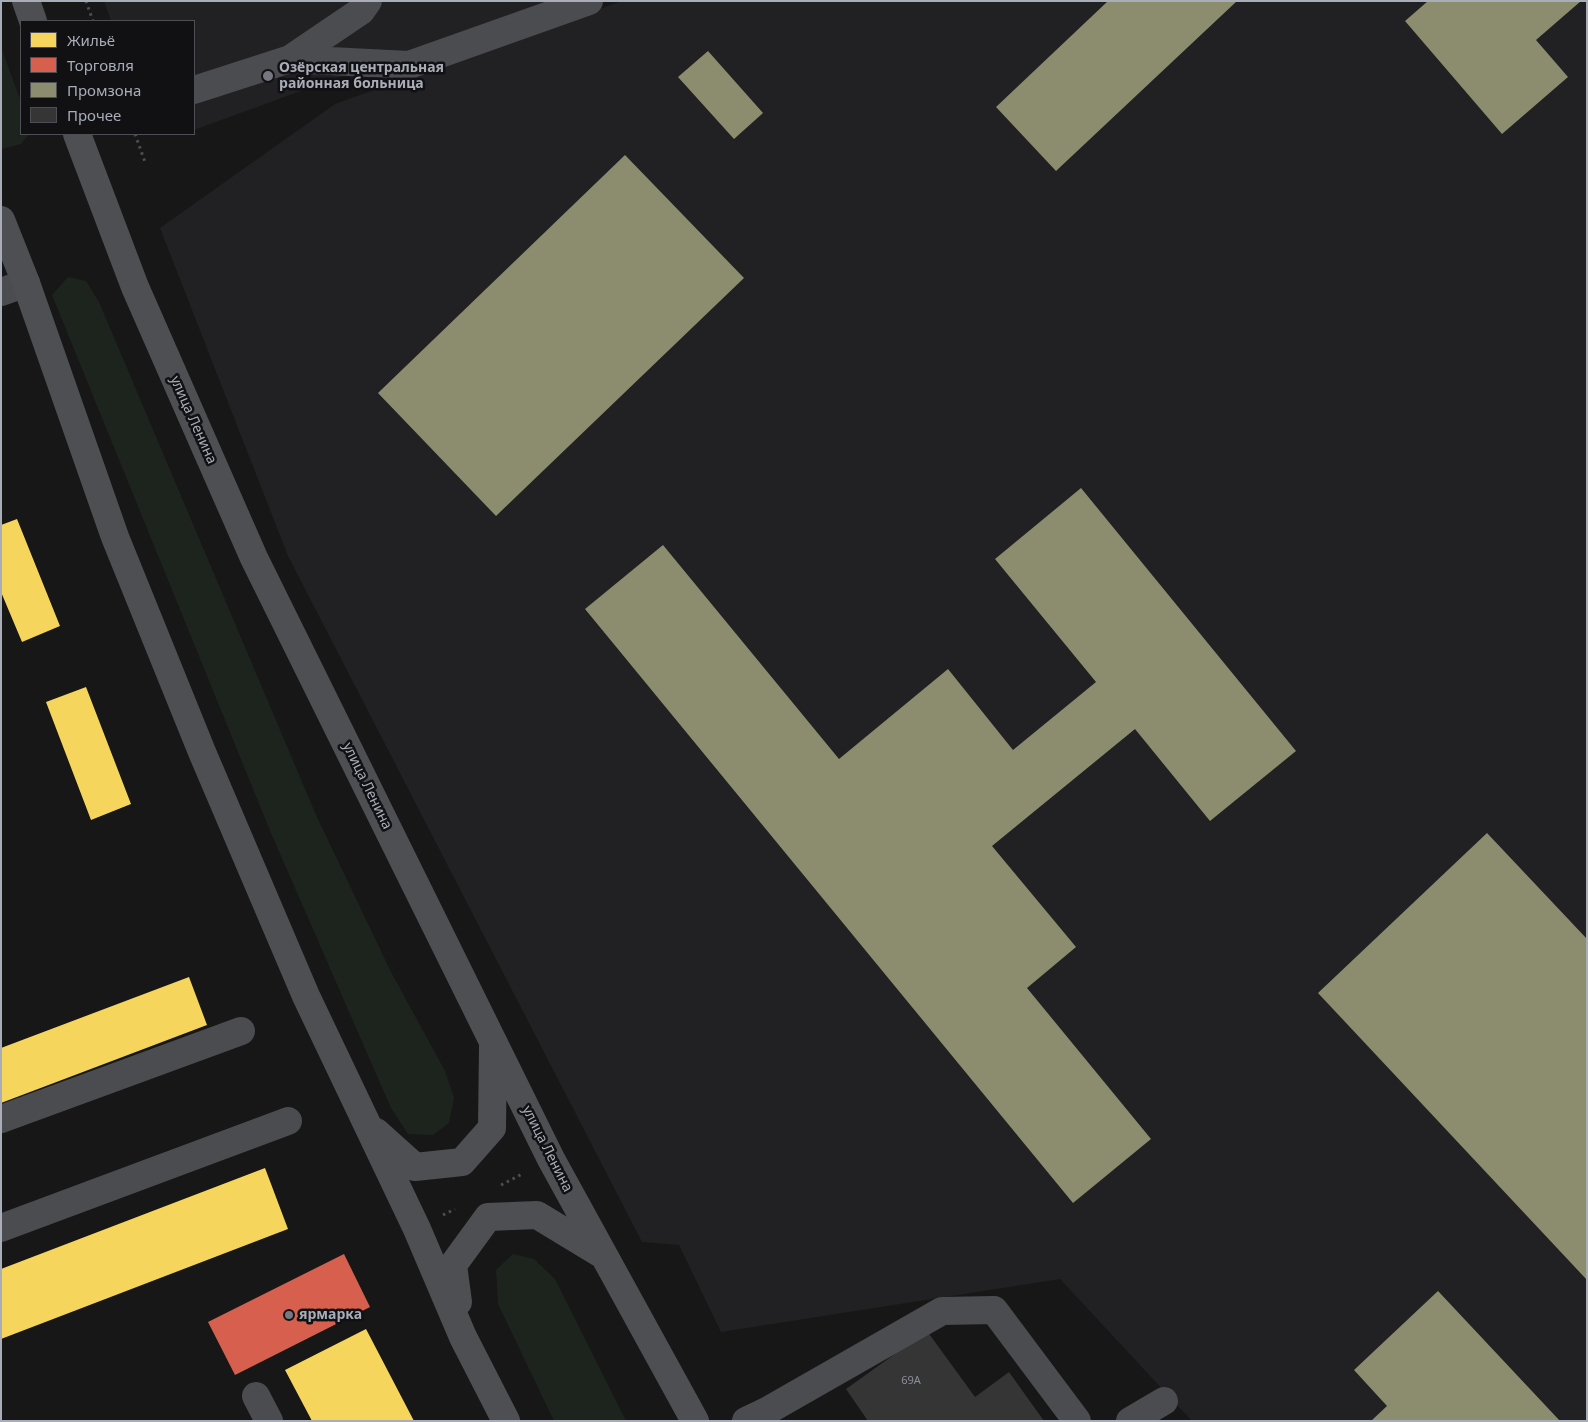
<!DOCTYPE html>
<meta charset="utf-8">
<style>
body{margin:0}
#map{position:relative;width:1588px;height:1422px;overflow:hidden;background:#171717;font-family:"Noto Sans",sans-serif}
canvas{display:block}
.frame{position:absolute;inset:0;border:2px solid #a8adb8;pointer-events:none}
.legend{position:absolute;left:20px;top:20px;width:175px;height:115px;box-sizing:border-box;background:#111113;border:1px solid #4d4f55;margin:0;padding:6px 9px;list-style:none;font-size:15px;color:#a8adb8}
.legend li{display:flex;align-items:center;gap:10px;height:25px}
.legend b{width:25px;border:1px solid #4d4f55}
</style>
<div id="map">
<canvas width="1588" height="1422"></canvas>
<div class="frame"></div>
<ul class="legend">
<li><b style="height:14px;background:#f6d55c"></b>Жильё</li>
<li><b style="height:14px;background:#d6604d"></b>Торговля</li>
<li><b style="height:14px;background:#8c8c6e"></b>Промзона</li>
<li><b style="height:14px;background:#353536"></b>Прочее</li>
</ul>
</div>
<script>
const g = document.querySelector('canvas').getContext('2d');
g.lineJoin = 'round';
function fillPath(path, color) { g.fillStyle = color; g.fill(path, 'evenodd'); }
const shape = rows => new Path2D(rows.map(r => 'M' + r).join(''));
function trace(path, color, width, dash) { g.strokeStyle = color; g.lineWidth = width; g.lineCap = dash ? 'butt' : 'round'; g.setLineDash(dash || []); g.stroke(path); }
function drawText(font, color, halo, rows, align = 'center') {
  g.font = font + ' "Noto Sans",sans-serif'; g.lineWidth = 5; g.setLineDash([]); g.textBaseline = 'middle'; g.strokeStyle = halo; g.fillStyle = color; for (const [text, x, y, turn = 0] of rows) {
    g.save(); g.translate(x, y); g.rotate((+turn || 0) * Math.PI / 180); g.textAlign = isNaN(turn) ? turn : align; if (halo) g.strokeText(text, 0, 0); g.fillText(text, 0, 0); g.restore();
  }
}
fillPath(shape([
 [104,1,547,1,194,130,194,21,111,21],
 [622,1,1587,1,1587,1421,1192,1421,1060,1279,721,1332,679,1245,642,1242,288,556,160,228,335,104]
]), '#212123');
fillPath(shape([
 [1,47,21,102,21,134,29,134,21,144,2,149],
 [68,277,86,281,99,302,316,815,391,972,445,1071,454,1098,449,1123,433,1135,408,1134,391,1108,271,833,52,295],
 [513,1254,534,1259,555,1279,626,1421,554,1421,498,1304,496,1270]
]), '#1d241e');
fillPath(shape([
 [17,519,60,626,22,642,1,592,1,525],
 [86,687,131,804,91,820,46,702],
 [189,977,207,1025,1,1103,1,1048],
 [265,1168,288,1229,1,1339,1,1269],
 [366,1329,414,1421,312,1421,285,1370]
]), '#f6d55c');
fillPath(shape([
 [344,1254,370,1307,235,1375,208,1322]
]), '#d6604d');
fillPath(shape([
 [1108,1,1237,1,1056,171,996,107],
 [1428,1,1581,1,1536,40,1568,77,1502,134,1405,21],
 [708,51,763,113,734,139,678,77],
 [625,155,744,278,496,516,378,393],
 [1081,488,1296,751,1210,821,1135,729,992,846,1076,947,1027,988,1151,1139,1073,1203,585,609,663,545,839,759,948,669,1013,750,1096,682,995,559],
 [1487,833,1587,939,1587,1280,1318,993],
 [1438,1291,1560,1421,1371,1421,1387,1406,1354,1370]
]), '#8c8c6e');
fillPath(shape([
 [927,1331,975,1397,1009,1372,1044,1421,868,1421,846,1389]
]), '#353536');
trace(shape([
 [86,1,93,21],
 [135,134,145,162],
 [501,1185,524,1173],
 [443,1215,455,1209]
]), '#4d4e52', 3, [2.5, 4]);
trace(shape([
 [290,59,361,11,368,1],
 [194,90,290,59,409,65,589,1],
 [1,292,26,283],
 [1,1119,241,1031],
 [1,1228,288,1121],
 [256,1396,269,1421],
 [746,1421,767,1411,942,1311,994,1310,1077,1421],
 [1130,1421,1164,1401]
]), '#4b4c50', 28);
trace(shape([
 [26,1,33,21],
 [77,134,135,287,254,558,551,1159,695,1421],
 [1,220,26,283,115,537,202,752,306,996,417,1229,463,1337,506,1421],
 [376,1132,415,1167,462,1162,492,1128,493,1046],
 [458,1302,453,1265,488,1217,537,1215,603,1255]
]), '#4d4f52', 28);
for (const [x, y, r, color] of [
 [268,76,6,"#757880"],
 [289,1315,5,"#757880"]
]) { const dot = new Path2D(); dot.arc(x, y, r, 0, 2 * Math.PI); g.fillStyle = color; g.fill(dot); trace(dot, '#111113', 2); }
drawText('11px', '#8b8f98', null, [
 ["69А",911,1381]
]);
drawText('bold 14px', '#a8adb8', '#111113', [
 ["Озёрская центральная",279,68],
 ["районная больница",279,84],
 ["ярмарка",299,1315]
], 'left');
drawText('14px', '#a8adb8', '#111113', [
 ["улица Ленина",193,420,66],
 ["улица Ленина",367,786,64],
 ["улица Ленина",547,1149,63]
]);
</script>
